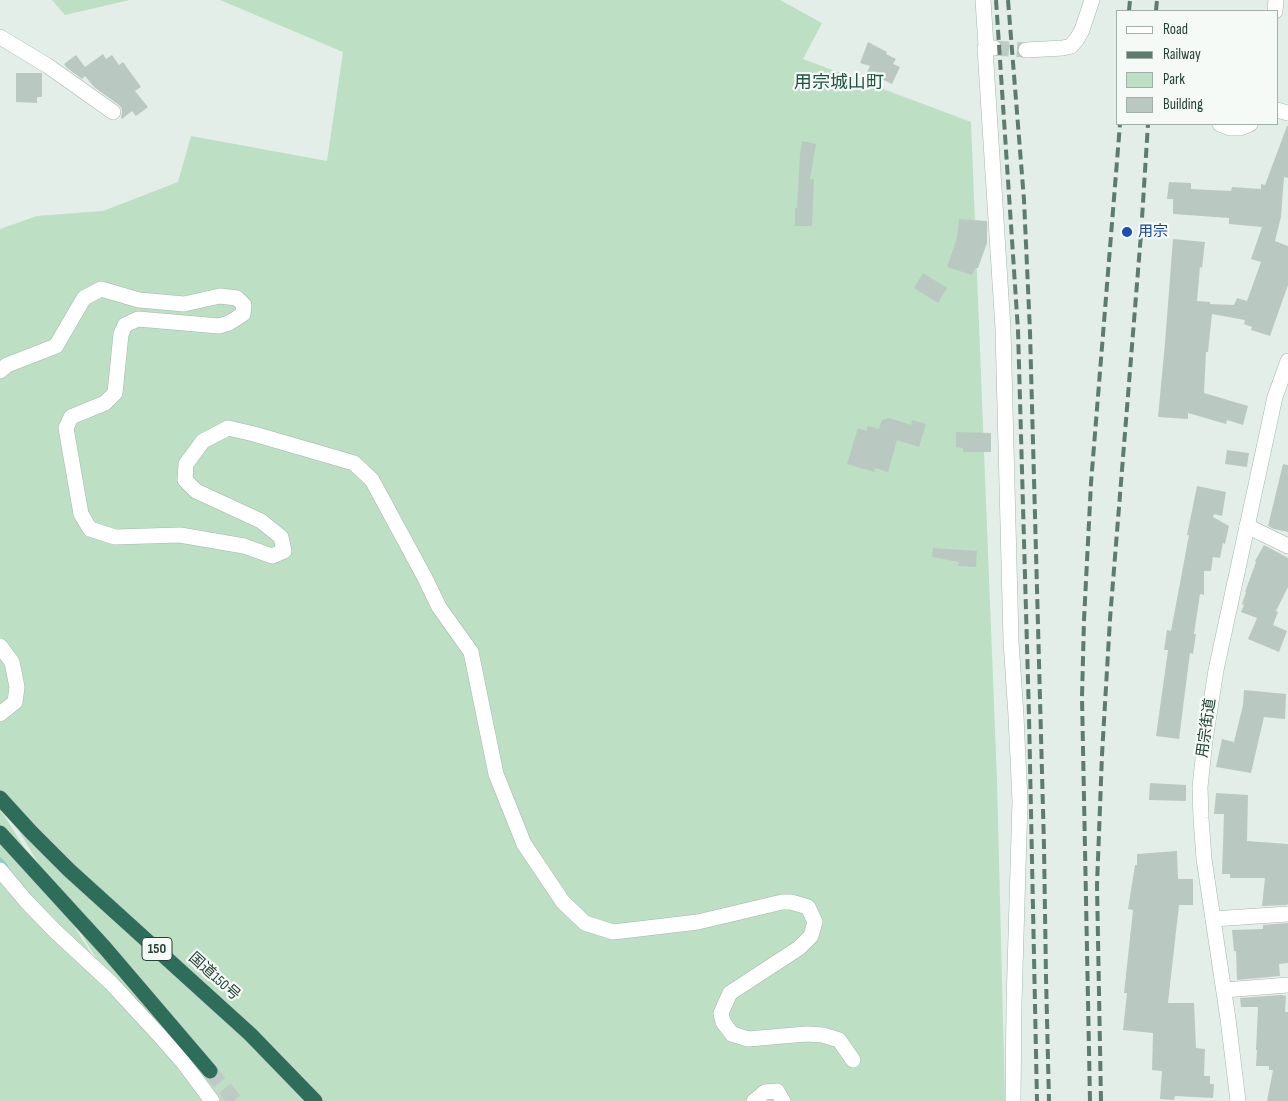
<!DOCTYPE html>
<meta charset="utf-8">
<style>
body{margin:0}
#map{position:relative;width:1288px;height:1101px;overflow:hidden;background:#e4eee8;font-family:"Sofia Sans Condensed",sans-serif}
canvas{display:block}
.legend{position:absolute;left:1116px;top:10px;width:162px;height:115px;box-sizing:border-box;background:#f5faf7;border:1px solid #a1b0a9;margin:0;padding:6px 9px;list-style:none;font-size:15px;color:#234035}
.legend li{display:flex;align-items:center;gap:10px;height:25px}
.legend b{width:25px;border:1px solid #a1b0a9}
</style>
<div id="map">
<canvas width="1288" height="1101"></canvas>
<ul class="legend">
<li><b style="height:6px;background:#fff"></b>Road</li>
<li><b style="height:6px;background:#5e7b70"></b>Railway</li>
<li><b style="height:14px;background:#bddfc3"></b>Park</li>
<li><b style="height:14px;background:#b9c9c1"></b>Building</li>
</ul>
</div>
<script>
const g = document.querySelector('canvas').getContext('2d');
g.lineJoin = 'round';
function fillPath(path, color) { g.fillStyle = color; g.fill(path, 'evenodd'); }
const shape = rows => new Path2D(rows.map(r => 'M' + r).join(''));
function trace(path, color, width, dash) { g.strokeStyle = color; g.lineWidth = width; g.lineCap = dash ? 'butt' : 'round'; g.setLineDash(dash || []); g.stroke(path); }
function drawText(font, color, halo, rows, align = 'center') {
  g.font = font + ' "Sofia Sans Condensed","Noto Sans JP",sans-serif'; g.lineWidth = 4.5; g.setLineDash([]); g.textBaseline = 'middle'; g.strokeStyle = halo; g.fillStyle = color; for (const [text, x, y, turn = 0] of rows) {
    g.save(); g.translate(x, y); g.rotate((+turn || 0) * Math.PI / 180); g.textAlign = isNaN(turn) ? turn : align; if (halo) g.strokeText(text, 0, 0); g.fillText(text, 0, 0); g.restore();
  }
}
fillPath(shape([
 [52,0,130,0,65,15],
 [220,0,780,0,822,23,803,59,971,122,997,780,1005,1101,0,1101,0,809,137,1026,0,800,0,229,37,216,103,211,178,182,191,136,327,161,343,52]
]), '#bddfc3');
trace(shape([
 [0,860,6,867]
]), '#8ccfd3', 5);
fillPath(shape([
 [868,42,887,52,886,54,896,59,893,64,900,67,892,84,867,72,870,66,860,63],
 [103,54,106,59,112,55,119,65,123,62,141,87,135,91,148,107,136,116,132,111,122,119,121,117,122,113,122,109,119,105,94,87,85,76,82,79,67,68,64,64,76,55,85,67],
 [16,73,42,73,42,97,37,97,37,103,16,102],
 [1287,126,1288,126,1288,178,1284,177,1281,217,1275,241,1288,246,1288,285,1270,336,1251,330,1252,327,1244,324,1245,320,1212,314,1208,352,1206,352,1204,393,1248,406,1243,425,1227,420,1226,424,1188,413,1188,419,1158,417,1165,343,1173,239,1205,242,1202,268,1200,267,1197,301,1210,302,1210,304,1234,305,1237,298,1247,301,1261,262,1251,259,1262,227,1229,224,1229,218,1173,214,1173,199,1167,199,1169,182,1191,183,1191,189,1231,191,1232,187,1261,189,1261,184,1265,185],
 [802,141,816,144,810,179,814,179,812,226,795,226,795,208,797,208,800,155],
 [959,219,987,221,987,243,978,268,975,268,972,275,947,267,957,238],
 [923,273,947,288,938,303,914,288],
 [889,418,911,425,912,420,926,424,919,447,897,440,888,472,875,468,874,472,847,464,858,428,866,431,868,426,879,429,882,420],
 [956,432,991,433,991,452,963,452,963,448,956,447],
 [1227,450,1249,453,1247,467,1225,464],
 [1283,464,1288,465,1288,532,1274,529,1268,526],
 [1197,486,1226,492,1222,516,1214,514,1213,517,1229,526,1225,544,1223,543,1220,558,1213,557,1211,571,1204,571,1204,595,1200,594,1194,634,1196,634,1193,654,1190,653,1179,739,1156,736,1168,650,1164,650,1167,630,1171,631,1189,535,1187,535],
 [1264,545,1288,558,1288,587,1276,611,1278,612,1273,625,1287,631,1279,652,1248,639,1257,618,1241,612,1244,605,1242,604,1246,592,1245,592,1256,562,1255,561],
 [933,548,977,551,976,567,958,566,959,562,932,557],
 [1244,690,1286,694,1285,719,1264,717,1251,773,1216,767,1222,739,1234,742,1243,705],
 [1150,783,1186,785,1186,801,1149,800],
 [1216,793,1248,795,1247,841,1288,844,1288,904,1287,905,1262,906,1265,878,1230,878,1230,874,1222,874,1224,814,1214,814],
 [1177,851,1178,879,1193,879,1193,905,1179,905,1168,1003,1194,1003,1196,1048,1205,1049,1204,1076,1210,1076,1210,1084,1214,1084,1213,1098,1175,1096,1174,1100,1160,1099,1162,1071,1152,1070,1153,1033,1123,1030,1127,993,1124,993,1133,910,1128,909,1135,865,1137,865,1137,854],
 [1288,923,1288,963,1279,964,1280,976,1237,980,1236,951,1234,951,1232,930,1263,929,1263,925],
 [1281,995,1286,996,1285,1012,1288,1012,1288,1101,1267,1101,1273,1070,1269,1070,1269,1066,1256,1066,1257,1050,1256,1050,1258,1007,1241,1007,1240,998]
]), '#b9c9c1');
trace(shape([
 [994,48,1026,50]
]), '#bdcbc4', 15, [15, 8]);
trace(shape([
 [210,1071,235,1101]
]), '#bdcbc4', 15, [15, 8]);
const street = shape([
 [983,0,986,46,985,48],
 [1275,11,1276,0],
 [0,37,48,66,113,112],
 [994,48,985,48,1003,329,1011,641,1016,716,1020,801,1014,1003,1013,1101],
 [1026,50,1063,48,1071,46,1077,39,1082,30,1092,0],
 [1220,124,1230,128,1240,128,1250,124],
 [0,371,7,365,56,346,84,298,101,289,139,300,184,304,220,296,237,298,244,305,243,314,229,323,219,326,138,319,125,325,121,334,115,393,105,403,71,417,66,428,81,514,90,529,115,537,180,535,244,546,272,556,284,551,281,537,261,521,196,491,185,480,186,464,203,441,228,428,254,434,354,463,372,480,425,578,439,607,471,652,496,774,524,844,563,902,585,923,613,932,698,922,782,902,791,902,808,907,815,922,811,936,799,948,730,993,721,1013,723,1022,732,1034,748,1039,806,1034,823,1035,839,1040,853,1060],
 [1247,526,1288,546],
 [0,646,12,662,17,687,15,702,0,714],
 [0,870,26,901,55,931,111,983,160,1036,183,1062,212,1101],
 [1213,919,1288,914],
 [1224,990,1288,985],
 [754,1101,765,1092,777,1091,783,1101]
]);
const secondary = shape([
 [1277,110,1288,113],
 [1238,1101,1228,1019,1204,859,1201,818,1200,787,1205,740,1216,670,1275,397,1288,361]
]);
const highway = shape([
 [0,798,31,832,69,870,250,1034,315,1101],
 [0,833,105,948,210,1071]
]);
trace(street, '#a6b6af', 16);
trace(secondary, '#a2baaf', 16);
trace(highway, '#c1cac6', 16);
trace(street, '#fff', 15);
trace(secondary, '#fff', 15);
trace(highway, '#2e6d5a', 15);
trace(shape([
 [996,0,1018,330,1029,716,1037,1101],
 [1008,0,1024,200,1030,332,1044,846,1046,977,1049,1101],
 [1129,11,1130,0],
 [1156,11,1157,0],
 [1090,1101,1082,697,1084,620,1091,483,1120,124],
 [1101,1101,1097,885,1102,755,1110,619,1141,234,1148,124]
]), '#5e7b70', 4, [10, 5]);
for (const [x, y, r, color] of [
 [1127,232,6,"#1a4fb4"]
]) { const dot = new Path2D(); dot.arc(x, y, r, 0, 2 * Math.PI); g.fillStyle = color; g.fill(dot); trace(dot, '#f5faf7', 2); }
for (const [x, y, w] of [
 [157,949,30]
]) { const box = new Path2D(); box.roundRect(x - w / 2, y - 11.5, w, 23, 4); g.fillStyle = '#f5faf7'; g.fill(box); trace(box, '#234035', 1); }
drawText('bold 14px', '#234035', null, [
 ["150",157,949]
]);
drawText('15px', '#164399', '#f5faf7', [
 ["用宗",1138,232]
], 'left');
drawText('15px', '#234035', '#f5faf7', [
 ["用宗街道",1207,728,-82],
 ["国道150号",214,977,42]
]);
drawText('18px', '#1e5241', '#f5faf7', [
 ["用宗城山町",839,83]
]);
</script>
